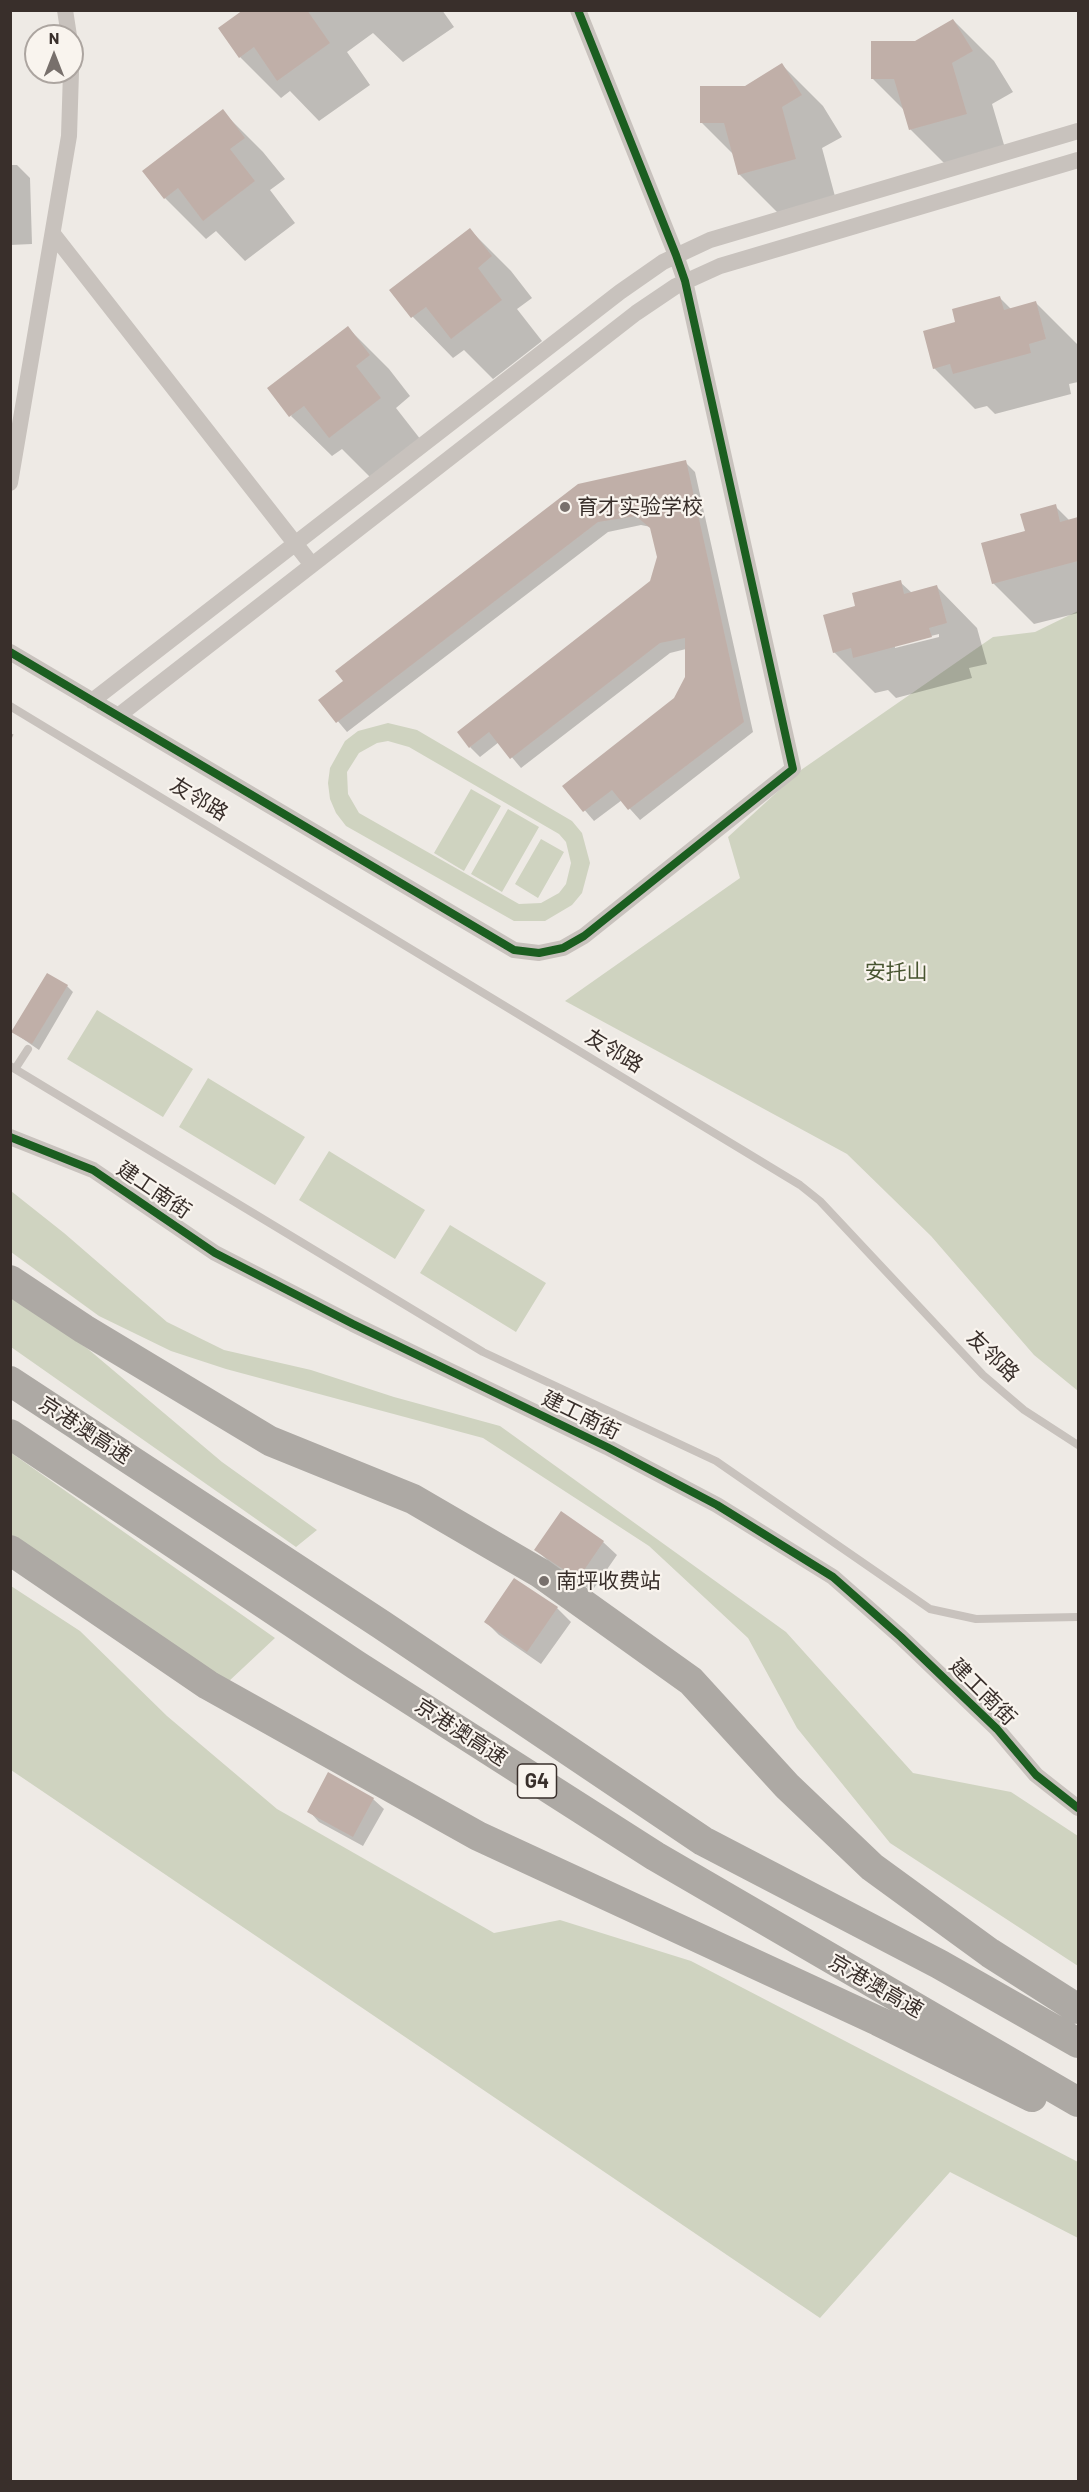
<!DOCTYPE html>
<meta charset="utf-8">
<style>
body{margin:0}
#map{position:relative;width:1089px;height:2492px;overflow:hidden;background:#eeeae5;font-family:Barlow,sans-serif}
canvas{display:block}
.frame{position:absolute;inset:0;border:12px solid #392f2b;pointer-events:none}
.north{position:absolute;left:24px;top:24px;width:60px;height:60px;box-sizing:border-box;background:#f9f4ee;border:2px solid #aca5a0;border-radius:50%;rotate:0deg;font-size:16px;font-weight:700;line-height:24px;text-align:center;color:#392f2b}
.north::after{content:'';display:block;margin:auto;width:21px;height:27px;background:#78706c;clip-path:polygon(50% 0,100% 100%,50% 72%,0 100%)}
</style>
<div id="map">
<canvas width="1089" height="2492"></canvas>
<div class="frame"></div>
<div class="north">N</div>
</div>
<script>
const g = document.querySelector('canvas').getContext('2d');
g.lineJoin = 'round';
function fillPath(path, color) { g.fillStyle = color; g.fill(path, 'evenodd'); }
const shape = rows => new Path2D(rows.map(r => 'M' + r).join(''));
function trace(path, color, width, dash) { g.strokeStyle = color; g.lineWidth = width; g.lineCap = dash ? 'butt' : 'round'; g.setLineDash(dash || []); g.stroke(path); }
function drawText(font, color, halo, rows, align = 'center') {
  g.font = font + ' Barlow,"Noto Sans SC",sans-serif'; g.lineWidth = 4.5; g.setLineDash([]); g.textBaseline = 'middle'; g.strokeStyle = halo; g.fillStyle = color; for (const [text, x, y, turn = 0] of rows) {
    g.save(); g.translate(x, y); g.rotate((+turn || 0) * Math.PI / 180); g.textAlign = isNaN(turn) ? turn : align; if (halo) g.strokeText(text, 0, 0); g.fillText(text, 0, 0); g.restore();
  }
}
fillPath(shape([
 [1078,611,1078,1391,1034,1355,931,1236,847,1154,565,1001,740,878,728,837,801,770,993,637,1035,632],
 [388,723,417,730,572,821,582,833,590,863,582,893,572,905,545,921,514,921,346,826,336,813,330,799,328,783,330,768,345,741,358,731],
 [388,741,409,747,559,834,566,842,571,863,566,884,559,893,541,903,519,904,359,813,348,794,347,772,359,753,377,743],
 [471,789,501,806,464,871,434,853],
 [508,809,539,827,502,892,471,874],
 [541,839,564,852,538,898,515,884],
 [97,1010,193,1069,163,1117,67,1059],
 [208,1078,305,1137,275,1185,179,1127],
 [329,1151,425,1210,395,1259,299,1200],
 [11,1191,64,1233,167,1322,224,1350,311,1370,394,1397,500,1426,786,1632,913,1773,1011,1792,1078,1836,1078,1966,890,1843,797,1728,748,1638,649,1546,483,1438,226,1369,171,1351,99,1316,11,1252],
 [450,1225,546,1283,516,1332,420,1273],
 [10,1295,88,1349,222,1462,317,1530,296,1547,11,1347],
 [10,1452,275,1638,228,1682,11,1536],
 [11,1586,80,1631,167,1716,277,1809,494,1933,560,1920,691,1961,1078,2162,1078,2238,950,2172,820,2318,11,1770]
]), '#cfd3c0');
fillPath(shape([
 [245,10,442,10,454,27,403,62,373,33,347,52,370,85,319,121,290,91,281,98,240,57],
 [953,20,994,61,1013,92,992,104,1007,155,951,170,910,129,905,111,872,78,915,43],
 [782,65,823,106,842,137,822,148,836,200,780,215,739,174,734,155,702,123,745,87],
 [222,111,263,152,285,179,270,190,295,223,245,261,216,231,206,239,165,198,144,171],
 [10,165,17,165,30,178,32,244,10,245],
 [470,230,511,271,532,298,517,309,542,341,493,379,464,350,453,358,413,317,391,290],
 [1000,298,1011,309,1036,303,1077,344,1078,382,1069,384,1071,394,995,414,987,406,975,409,934,368,957,323],
 [10,322,12,354,10,354],
 [348,328,389,369,410,396,396,408,421,440,371,478,342,449,332,456,291,416],
 [685,462,695,472,753,732,640,820,622,800,594,821,564,786,675,699,686,677,686,649,670,653,521,768,499,742,480,757,470,747,652,582,658,557,651,527,641,525,608,532,347,732,320,700],
 [1055,506,1070,521,1078,519,1078,613,1034,624,993,583,1027,532],
 [900,582,912,593,936,586,977,628,987,664,969,668,972,678,896,698,888,690,875,693,834,652,857,607],
 [939,634,939,637,895,648,895,645],
 [67,986,73,992,39,1050,13,1032],
 [603,1542,617,1555,592,1591,550,1563,536,1549],
 [557,1608,571,1622,541,1664,499,1635,486,1622],
 [329,1774,373,1799,384,1809,363,1846,319,1822,309,1811]
]), '#0003');
fillPath(shape([
 [243,10,307,10,330,43,277,81,254,47,239,58,218,28],
 [953,19,973,51,952,63,967,114,909,130,894,79,871,79,871,41,915,41],
 [782,63,802,95,782,107,796,159,738,175,724,123,700,123,700,86,745,86],
 [223,109,245,138,230,149,255,181,203,221,178,188,164,199,142,171],
 [470,228,492,256,478,268,502,300,451,339,426,307,411,318,389,290],
 [1000,296,1004,310,1036,301,1046,339,1029,344,1031,353,953,374,950,364,933,369,923,331,955,322,952,309],
 [348,326,370,355,356,366,381,398,329,438,304,406,289,417,267,388],
 [686,460,744,722,628,810,612,790,583,812,562,786,674,698,685,677,685,638,660,643,510,759,489,732,469,748,457,732,650,581,657,557,650,528,636,516,598,522,336,723,318,700,343,681,335,671,578,484],
 [1056,504,1060,522,1078,517,1078,561,992,584,981,543,1025,531,1020,514],
 [901,580,904,594,937,585,947,623,929,628,932,637,853,658,851,648,833,653,823,615,855,606,852,593],
 [47,973,68,985,32,1044,11,1032],
 [561,1511,604,1541,578,1579,534,1550],
 [514,1578,558,1607,527,1652,484,1622],
 [328,1772,374,1798,353,1837,307,1812]
]), '#c0afa8');
trace(shape([
 [10,735,14,737]
]), '#c1bbb6', 4, [3, 3]);
trace(shape([
 [10,706,800,1185,820,1201,983,1375,1024,1410,1078,1445],
 [10,1066,483,1352,716,1461,930,1609,976,1619,1078,1617],
 [15,1069,28,1049]
]), '#c8c2bd', 8);
trace(shape([
 [65,10,69,36],
 [53,234,312,565],
 [10,483,69,136,71,72],
 [10,652,514,950,539,953,563,948,584,936,793,769,685,281,676,255,578,10],
 [92,701,620,292,663,262,710,240,1078,131],
 [118,716,636,313,676,286,720,266,1078,160],
 [10,1137,93,1170,215,1253,353,1324,607,1447,717,1505,833,1577,901,1637,997,1729,1036,1775,1078,1808]
]), '#c8c2bd', 16);
trace(shape([
 [10,1280,84,1329,270,1441,413,1499,540,1573,691,1681,787,1786,872,1867,990,1953,1078,2009],
 [10,1381,382,1625,703,1841,939,1964,1078,2043],
 [10,1434,356,1665,655,1856,1078,2102],
 [10,1550,208,1685,478,1836,878,2021,1032,2097]
]), '#ada9a4', 30);
trace(shape([
 [10,652,514,950,539,953,563,948,584,936,793,769,685,281,676,255,578,10],
 [10,1137,93,1170,215,1253,353,1324,607,1447,717,1505,833,1577,901,1637,997,1729,1036,1775,1078,1808]
]), '#1b5e20', 8);
for (const [x, y, r, color] of [
 [565,507,6,"#78706c"],
 [544,1581,6,"#78706c"]
]) { const dot = new Path2D(); dot.arc(x, y, r, 0, 2 * Math.PI); g.fillStyle = color; g.fill(dot); trace(dot, '#f9f4ee', 2); }
for (const [x, y, w] of [
 [537,1781,39]
]) { const box = new Path2D(); box.roundRect(x - w / 2, y - 17, w, 34, 4.5); g.fillStyle = '#f9f4ee'; g.fill(box); trace(box, '#392f2b', 1.5); }
drawText('bold 20px', '#392f2b', null, [
 ["G4",537,1781]
]);
drawText('21px', '#392f2b', '#f9f4ee', [
 ["育才实验学校",577,507],
 ["南坪收费站",556,1581]
], 'left');
drawText('21px', '#392f2b', '#f9f4ee', [
 ["友邻路",199,799,31],
 ["友邻路",614,1051,31],
 ["建工南街",154,1190,34],
 ["友邻路",993,1356,44],
 ["建工南街",581,1415,26],
 ["京港澳高速",85,1430,33],
 ["建工南街",983,1692,45],
 ["京港澳高速",461,1732,33],
 ["京港澳高速",876,1986,30]
]);
drawText('21px', '#485531', '#f9f4ee', [
 ["安托山",896,972]
]);
</script>
